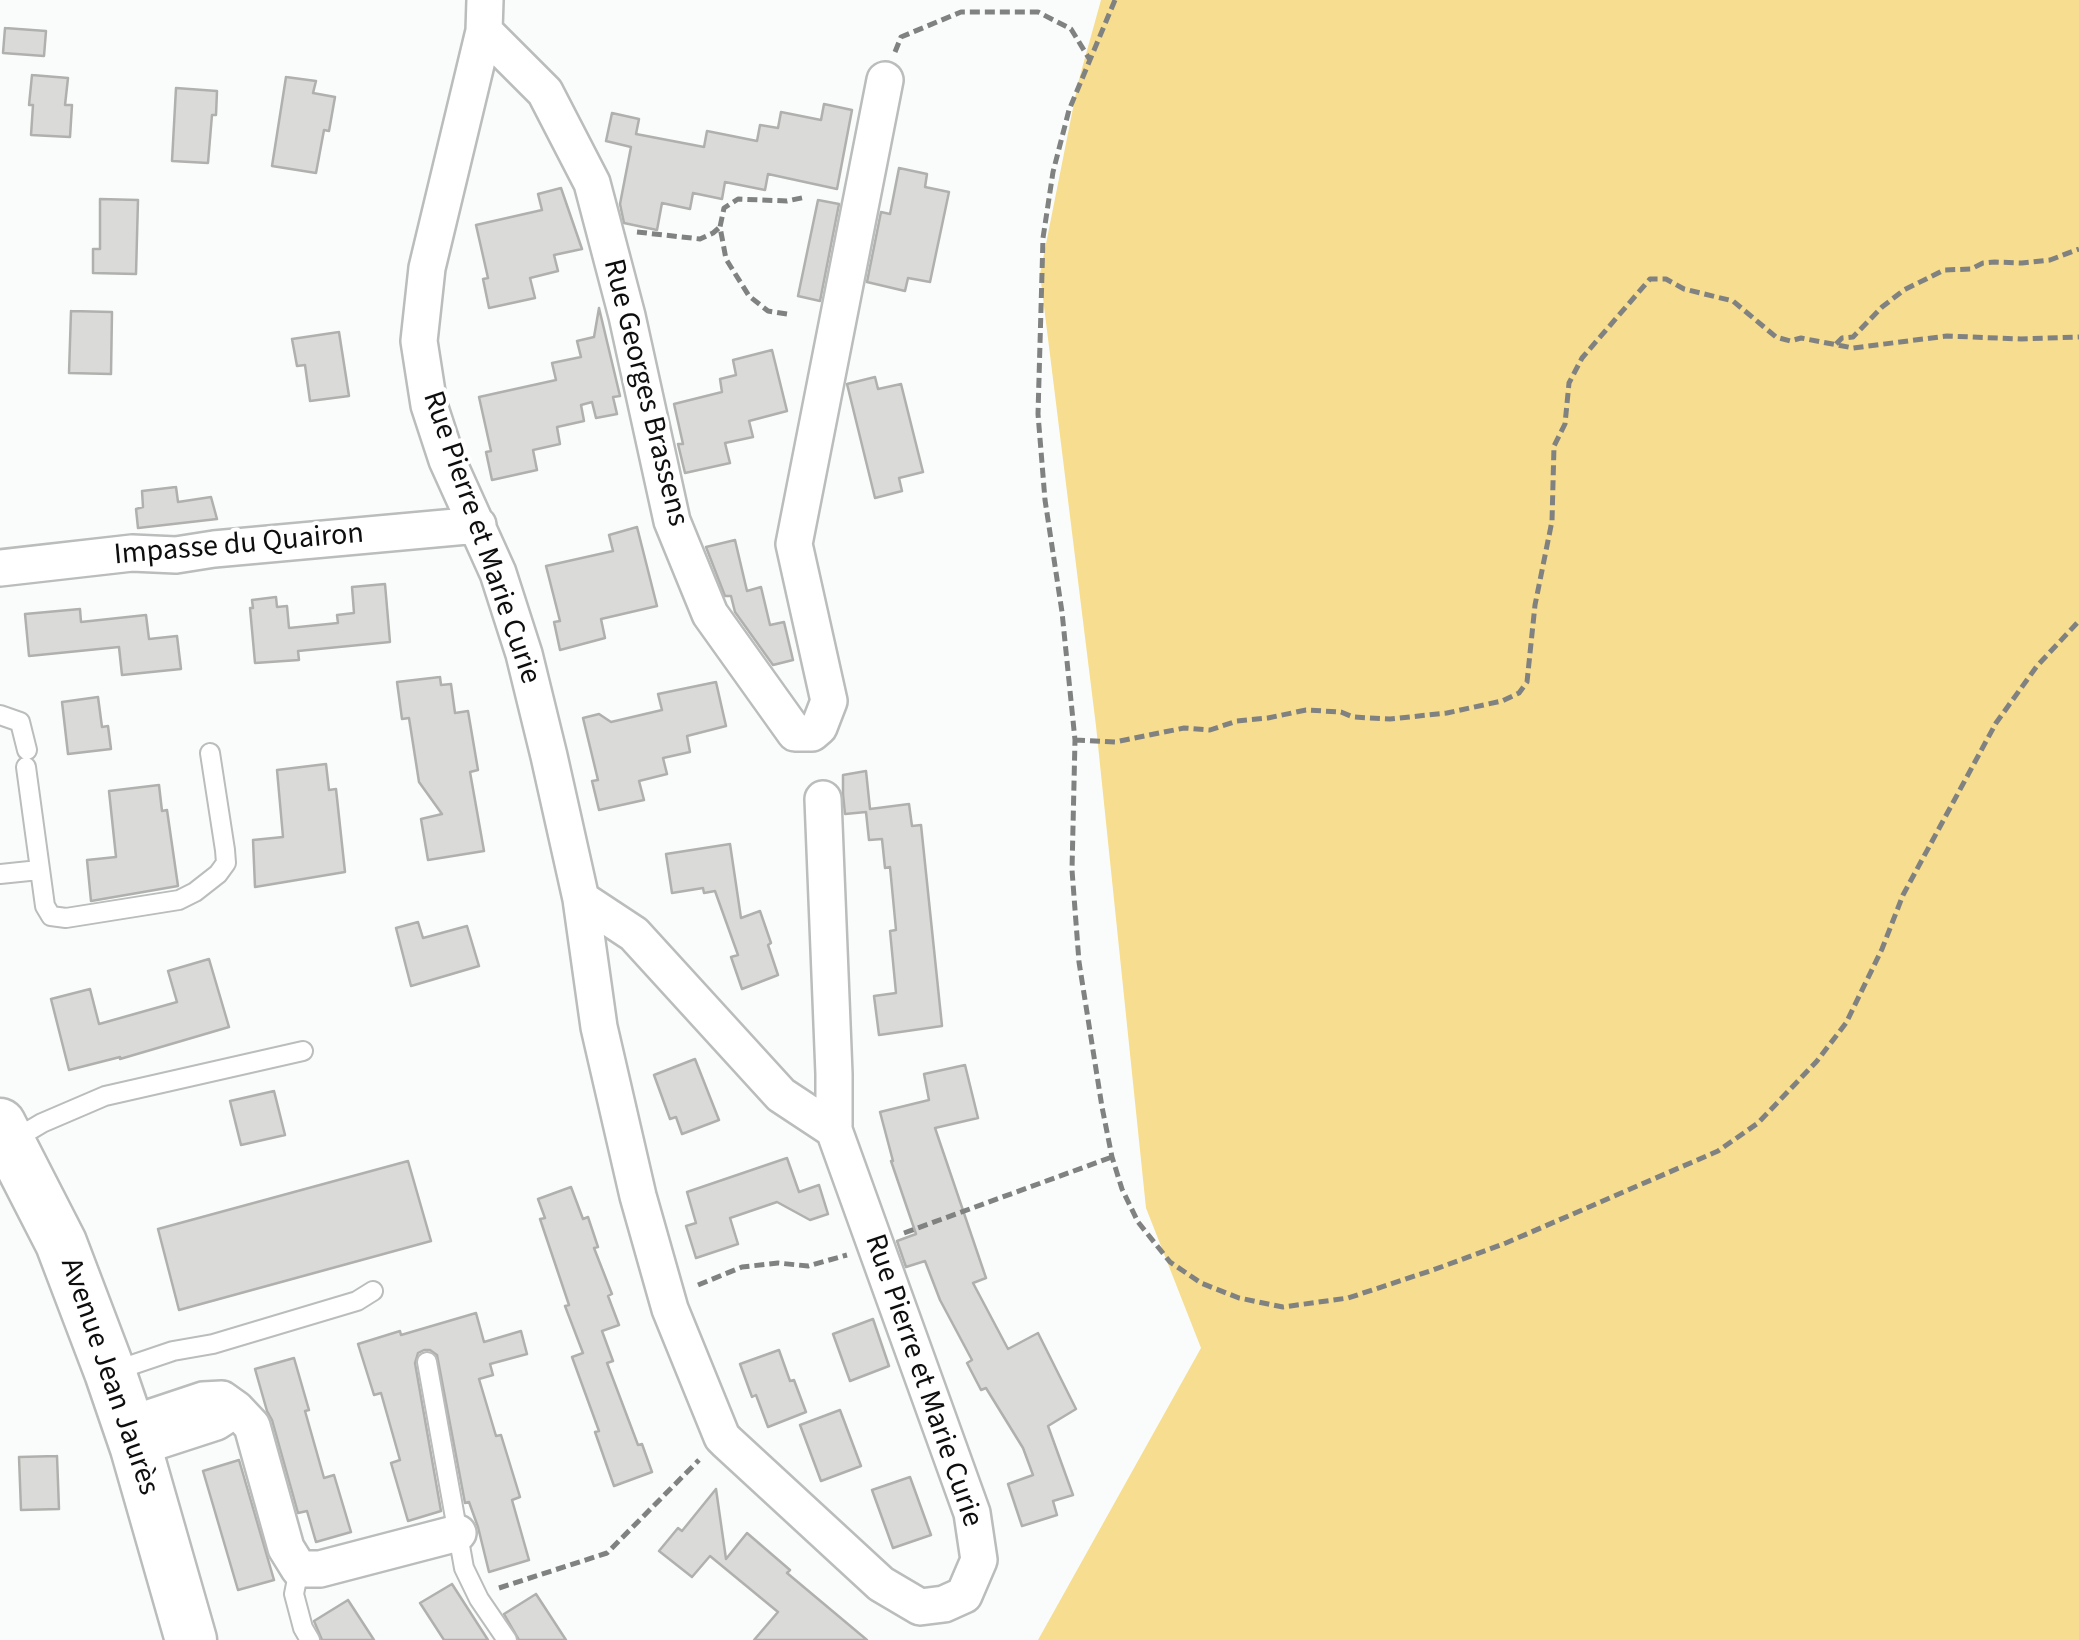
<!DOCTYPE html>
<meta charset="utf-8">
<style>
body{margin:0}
canvas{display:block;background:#f9fcfa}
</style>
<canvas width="2079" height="1640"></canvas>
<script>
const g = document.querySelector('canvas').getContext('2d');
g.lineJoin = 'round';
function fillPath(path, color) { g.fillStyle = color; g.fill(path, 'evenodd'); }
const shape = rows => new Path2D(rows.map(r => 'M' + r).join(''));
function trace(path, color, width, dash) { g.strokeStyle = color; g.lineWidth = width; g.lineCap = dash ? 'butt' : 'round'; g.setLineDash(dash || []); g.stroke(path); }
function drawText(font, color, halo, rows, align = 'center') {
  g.font = font + ' "Source Sans 3",sans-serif'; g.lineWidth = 8; g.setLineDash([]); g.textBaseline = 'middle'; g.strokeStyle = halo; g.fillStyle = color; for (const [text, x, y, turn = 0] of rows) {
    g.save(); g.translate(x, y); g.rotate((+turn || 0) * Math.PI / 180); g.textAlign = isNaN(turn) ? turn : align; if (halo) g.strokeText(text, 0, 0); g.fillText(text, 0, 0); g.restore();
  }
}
fillPath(shape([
 [1101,0,2079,0,2079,1640,1038,1640,1201,1348,1146,1208,1096,726,1040,274,1078,83]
]), '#f7dd90');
const building = shape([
 [5,28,46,31,44,56,3,53,5,28],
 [32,75,68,78,65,105,72,105,70,137,31,135,33,105,29,105,32,75],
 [286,77,316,81,313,93,335,97,329,131,324,130,316,173,272,166,286,77],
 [176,88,217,91,216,115,212,115,208,163,172,161,176,88],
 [824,104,852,110,837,189,768,174,765,190,725,182,722,199,693,193,690,209,662,203,657,230,624,223,620,204,631,147,606,141,612,113,639,119,636,134,704,147,707,131,757,141,760,125,778,128,781,112,821,120,824,104],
 [899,168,927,174,925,187,949,192,930,282,908,278,905,291,867,282,881,212,890,214,899,168],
 [561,188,582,249,554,255,558,271,530,278,535,298,489,308,483,279,488,278,476,225,542,210,538,194,561,188],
 [100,199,138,200,136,274,93,273,93,249,100,249,100,199],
 [818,200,839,204,820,301,798,296,818,200],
 [599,308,620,396,613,397,617,414,596,418,592,402,581,405,584,421,557,427,560,444,533,450,537,470,492,480,486,452,491,451,479,397,556,380,552,363,581,357,577,341,594,337,599,308],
 [71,311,112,312,111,374,69,373,71,311],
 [339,332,349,396,310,401,305,365,297,366,292,339,339,332],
 [772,350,787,411,749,421,753,437,725,443,730,463,685,473,678,444,683,444,674,404,722,392,720,379,736,375,733,360,772,350],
 [875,377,878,389,901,384,923,472,899,478,902,491,875,498,847,384,875,377],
 [176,487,178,502,211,497,217,519,138,528,136,509,143,507,142,491,176,487],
 [637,527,657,606,601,619,605,638,560,650,554,622,560,621,546,566,613,551,609,535,637,527],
 [735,540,747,591,761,587,770,625,784,622,793,660,773,665,735,612,731,596,725,596,706,547,735,540],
 [385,584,390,642,298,651,299,660,255,663,250,608,253,608,252,600,276,597,277,607,287,606,289,628,338,623,337,615,354,613,352,587,385,584],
 [80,609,81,622,146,615,149,639,177,636,181,669,122,675,119,647,29,656,25,614,80,609],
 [440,677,441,685,451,684,455,713,468,711,478,770,470,772,484,851,428,860,421,819,442,814,419,782,409,718,402,719,397,682,440,677],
 [716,682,726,726,687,736,690,752,663,758,667,774,639,781,644,800,599,810,592,781,598,780,583,718,599,714,611,722,662,710,658,694,716,682],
 [98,697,102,727,108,726,111,749,68,754,62,702,98,697],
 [326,764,329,790,336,789,345,872,255,887,253,840,283,837,277,770,326,764],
 [866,771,870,809,909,804,912,826,921,825,942,1026,879,1035,874,996,896,993,890,931,896,930,890,867,885,868,882,839,869,840,866,812,845,814,843,794,843,775,866,771],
 [159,785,162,811,167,810,178,886,91,901,87,860,116,857,109,791,159,785],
 [730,844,741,918,760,911,771,943,768,945,778,975,742,989,731,957,738,955,715,891,704,893,703,888,672,893,666,854,730,844],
 [418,922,423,938,467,926,479,966,411,986,396,928,418,922],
 [209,959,229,1027,120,1059,120,1057,69,1070,51,999,90,989,99,1024,177,1002,168,971,209,959],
 [695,1059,719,1120,682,1134,676,1117,670,1119,654,1075,695,1059],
 [965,1065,978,1118,935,1128,986,1278,973,1283,1008,1349,1038,1333,1076,1409,1048,1426,1073,1495,1053,1501,1057,1515,1022,1526,1008,1484,1033,1475,1023,1448,986,1388,981,1390,967,1363,972,1360,940,1300,925,1261,906,1267,897,1241,916,1234,891,1161,893,1161,880,1112,929,1100,924,1074,965,1065],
 [274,1091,285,1135,241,1145,230,1101,274,1091],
 [787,1158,799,1192,819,1185,828,1214,810,1220,777,1202,730,1218,738,1244,696,1258,686,1226,696,1223,687,1192,787,1158],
 [408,1161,431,1241,179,1310,158,1229,408,1161],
 [571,1187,583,1219,588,1217,598,1247,594,1248,612,1294,608,1296,619,1325,602,1331,613,1361,607,1363,638,1445,642,1444,652,1472,614,1486,595,1432,599,1431,572,1357,583,1353,565,1306,569,1305,540,1219,545,1218,538,1199,571,1187],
 [476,1313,484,1342,521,1331,527,1354,490,1364,493,1375,479,1379,496,1436,501,1435,520,1497,512,1500,529,1560,489,1572,478,1527,469,1502,465,1503,437,1355,430,1350,424,1350,418,1353,415,1363,441,1511,408,1521,391,1463,400,1460,381,1393,374,1395,358,1344,400,1331,401,1335,476,1313],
 [873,1319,889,1366,850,1381,833,1334,873,1319],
 [779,1350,790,1381,794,1380,806,1412,768,1427,756,1395,752,1397,740,1364,779,1350],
 [294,1358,309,1410,305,1411,324,1478,334,1475,351,1532,316,1542,307,1511,298,1513,272,1420,267,1411,255,1369,294,1358],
 [840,1410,861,1466,821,1481,800,1425,840,1410],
 [57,1456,59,1509,21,1510,19,1457,57,1456],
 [239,1460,274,1580,238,1590,203,1471,239,1460],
 [910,1477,931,1535,893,1548,872,1490,910,1477],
 [716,1489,726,1559,747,1533,790,1570,787,1573,867,1640,754,1640,778,1612,710,1556,692,1577,659,1551,678,1528,682,1531,716,1489],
 [452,1584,488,1640,444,1640,420,1603,452,1584],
 [536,1594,566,1640,519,1640,504,1614,536,1594],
 [348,1600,374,1640,322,1640,314,1621,348,1600]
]);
fillPath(building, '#dadbd8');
trace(building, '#b0b1ae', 2.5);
const lane = shape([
 [0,715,20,722,27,750],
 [26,767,45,906,51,916,66,918,179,900,195,892,218,874,226,863,225,850,210,753],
 [0,874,39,870],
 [10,1142,42,1123,105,1096,303,1051],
 [427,1362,464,1568,479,1599,507,1640],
 [111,1372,173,1351,213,1344,357,1301,373,1291],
 [299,1569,294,1594,303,1628,310,1640]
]);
const street = shape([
 [485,0,484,31,427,268,419,341,429,405,447,460,498,573,524,654,549,756,581,899,599,1027,638,1196,670,1309,722,1437,727,1442,881,1584,920,1607,944,1604,964,1595,979,1560,972,1513,834,1130,781,1095,634,934,581,899],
 [484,31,545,92,592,183,627,316,672,521,710,614,795,733,812,733,819,727,829,701,794,544,885,80],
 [0,568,132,553,176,555,214,549,478,525],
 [823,799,834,1074,834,1130],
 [128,1425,203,1400,222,1399,236,1409,252,1426,286,1548,299,1569,320,1569,458,1533],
 [136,1448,216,1422,236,1409]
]);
const secondary = shape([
 [0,1124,61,1243,110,1372,136,1448,191,1640]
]);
trace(lane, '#babdbb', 22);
trace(street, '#babdbb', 40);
trace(secondary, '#babdbb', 55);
trace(shape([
 [1115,0,1069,110,1053,172,1043,238,1038,414,1045,500,1062,612,1075,740,1072,870,1079,962,1102,1107,1112,1157,1122,1189,1138,1222,1170,1262,1201,1283,1239,1298,1283,1307,1348,1298,1433,1270,1506,1243,1718,1151,1758,1123,1817,1061,1846,1023,1882,949,1903,895,1996,723,2037,666,2079,621],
 [895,52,901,37,961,12,1038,12,1071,29,1090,60],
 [637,232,700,239,713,233,720,227],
 [787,314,768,311,749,296,726,259,720,227,724,208,738,199,787,201,806,197],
 [1836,344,1842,338,1853,337,1882,307,1904,290,1944,270,1971,269,1983,263,1995,262,2022,263,2050,260,2079,249],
 [1075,740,1115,742,1184,728,1210,730,1237,721,1268,718,1306,710,1341,712,1353,717,1390,719,1447,713,1502,701,1519,693,1527,682,1535,605,1552,521,1554,446,1565,424,1569,383,1582,358,1650,279,1666,279,1684,289,1733,301,1776,337,1790,341,1801,338,1853,348,1947,336,2021,339,2079,337],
 [904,1233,1112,1157],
 [698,1285,742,1267,778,1263,808,1266,847,1255],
 [499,1588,607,1553,699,1460]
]), '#808281', 5, [10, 5]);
trace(lane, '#fff', 18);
trace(street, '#fff', 35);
trace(secondary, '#fff', 50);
drawText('30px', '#0d0e0d', '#fff', [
 ["Rue Georges Brassens",644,393,76],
 ["Rue Pierre et Marie Curie",480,538,71],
 ["Impasse du Quairon",239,546,-5],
 ["Avenue Jean Jaurès",108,1377,71],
 ["Rue Pierre et Marie Curie",922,1381,71]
]);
</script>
